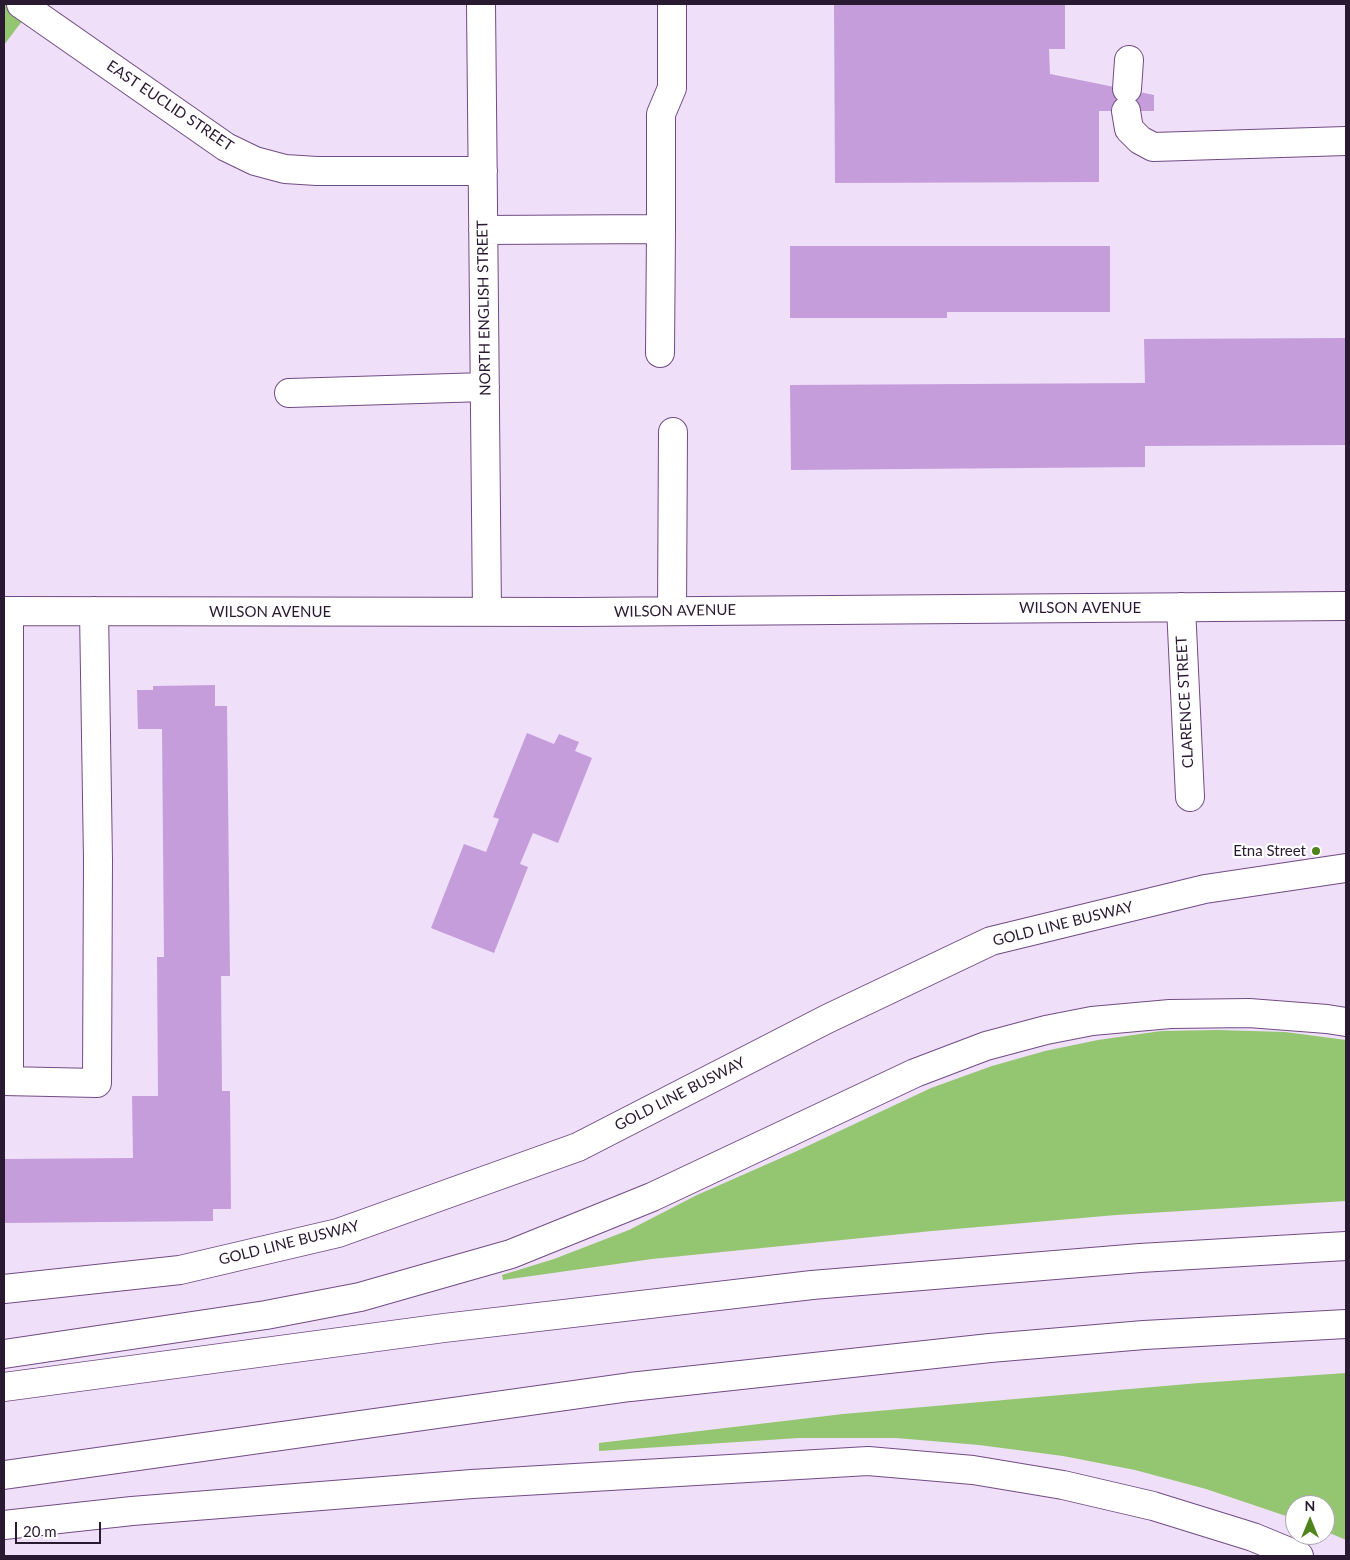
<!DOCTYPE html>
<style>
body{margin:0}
#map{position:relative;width:1350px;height:1560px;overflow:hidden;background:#efdff9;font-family:Lato,sans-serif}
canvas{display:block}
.frame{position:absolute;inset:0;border:5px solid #291931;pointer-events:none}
.north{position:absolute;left:1285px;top:1495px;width:50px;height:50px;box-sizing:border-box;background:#fff;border:1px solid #a9a3ad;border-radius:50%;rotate:0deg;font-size:14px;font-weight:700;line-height:20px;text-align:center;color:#291931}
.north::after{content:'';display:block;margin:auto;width:18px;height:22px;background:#4f841c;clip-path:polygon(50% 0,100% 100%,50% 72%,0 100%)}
.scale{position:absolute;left:15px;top:1522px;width:86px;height:22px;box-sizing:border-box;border:2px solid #291931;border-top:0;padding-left:6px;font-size:15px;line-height:18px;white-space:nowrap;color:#291931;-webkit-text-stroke:4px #fff;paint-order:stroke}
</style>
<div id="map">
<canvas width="1350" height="1560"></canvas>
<div class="frame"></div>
<div class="north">N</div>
<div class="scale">20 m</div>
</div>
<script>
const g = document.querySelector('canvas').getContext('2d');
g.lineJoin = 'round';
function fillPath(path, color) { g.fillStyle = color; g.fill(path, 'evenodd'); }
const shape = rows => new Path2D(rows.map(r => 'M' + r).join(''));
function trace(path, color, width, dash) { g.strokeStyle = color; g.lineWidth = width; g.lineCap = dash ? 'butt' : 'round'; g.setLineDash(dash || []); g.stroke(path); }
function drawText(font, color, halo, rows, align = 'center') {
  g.font = font + ' Lato,sans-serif'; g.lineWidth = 4.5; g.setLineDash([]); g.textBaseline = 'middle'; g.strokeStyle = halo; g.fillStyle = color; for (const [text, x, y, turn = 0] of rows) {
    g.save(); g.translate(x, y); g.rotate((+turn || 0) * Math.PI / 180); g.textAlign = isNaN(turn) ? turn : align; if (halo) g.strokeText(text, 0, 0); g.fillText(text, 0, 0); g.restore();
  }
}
fillPath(shape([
 [4,4,35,4,4,45],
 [1218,1030,1285,1032,1346,1040,1346,1201,1116,1215,932,1231,652,1259,503,1280,502,1275,554,1259,629,1230,697,1195,797,1151,931,1088,992,1066,1045,1051,1098,1040,1161,1031],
 [1346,1373,1346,1540,1325,1531,1325,1505,1295,1505,1295,1519,1206,1489,1135,1470,1063,1456,979,1445,896,1438,799,1438,599,1451,599,1443,843,1414,1199,1383]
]), '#94c671');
fillPath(shape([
 [834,4,1065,4,1065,49,1049,49,1050,74,1154,95,1154,111,1099,111,1099,182,835,183],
 [790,246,1110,246,1110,312,947,312,947,318,790,318],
 [1346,338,1346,445,1145,446,1145,467,791,470,790,385,1145,383,1144,339],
 [215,685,215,706,227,706,230,976,221,976,222,1091,230,1091,231,1209,213,1209,213,1221,4,1223,4,1159,133,1158,132,1096,158,1096,157,957,164,957,162,729,138,729,137,690,153,690,153,686],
 [527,733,554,744,559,734,579,742,575,751,592,758,558,843,533,833,520,864,528,867,494,953,431,928,464,844,486,852,499,819,493,817]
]), '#c59ddb');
const minor = shape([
 [21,4,226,147,255,161,285,169,317,171,483,171],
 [481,4,487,612],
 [1127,89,1129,60],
 [1126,111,1129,129,1140,140,1153,147,1346,141],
 [661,229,661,114,672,88,672,4],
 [483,230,661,229,660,353],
 [289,393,485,387],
 [1181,607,1190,797],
 [4,611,577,612,1346,606],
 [672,611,673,432],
 [4,1081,97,1083,98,860,94,611],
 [9,1081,9,611],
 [4,1289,180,1270,338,1233,578,1147,827,1019,991,941,1205,889,1346,868]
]);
const highway = shape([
 [4,1354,266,1315,360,1297,511,1254,652,1197,915,1073,986,1046,1046,1030,1092,1021,1170,1014,1249,1013,1327,1019,1346,1022],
 [4,1387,444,1328,812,1285,1140,1258,1346,1246],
 [4,1475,630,1387,990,1348,1144,1335,1346,1324],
 [4,1525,132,1511,472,1484,868,1461,973,1470,1063,1485,1153,1506,1253,1537,1299,1556]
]);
trace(minor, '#714c84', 30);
trace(highway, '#714c84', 30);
trace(minor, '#fff', 28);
trace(highway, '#fff', 28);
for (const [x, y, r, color] of [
 [1316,851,5,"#4f841c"]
]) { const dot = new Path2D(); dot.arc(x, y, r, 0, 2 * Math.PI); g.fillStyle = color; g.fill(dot); trace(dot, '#fff', 2); }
drawText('15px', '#291931', '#fff', [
 ["EAST EUCLID STREET",170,106,34],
 ["NORTH ENGLISH STREET",484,308,-91],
 ["WILSON AVENUE",1080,608],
 ["WILSON AVENUE",675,611,-1],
 ["WILSON AVENUE",270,612],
 ["CLARENCE STREET",1185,702,-93],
 ["GOLD LINE BUSWAY",1063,924,-14],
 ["GOLD LINE BUSWAY",680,1094,-27],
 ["GOLD LINE BUSWAY",289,1243,-14]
]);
drawText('15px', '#291931', '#fff', [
 ["Etna Street",1306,851]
], 'right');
</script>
